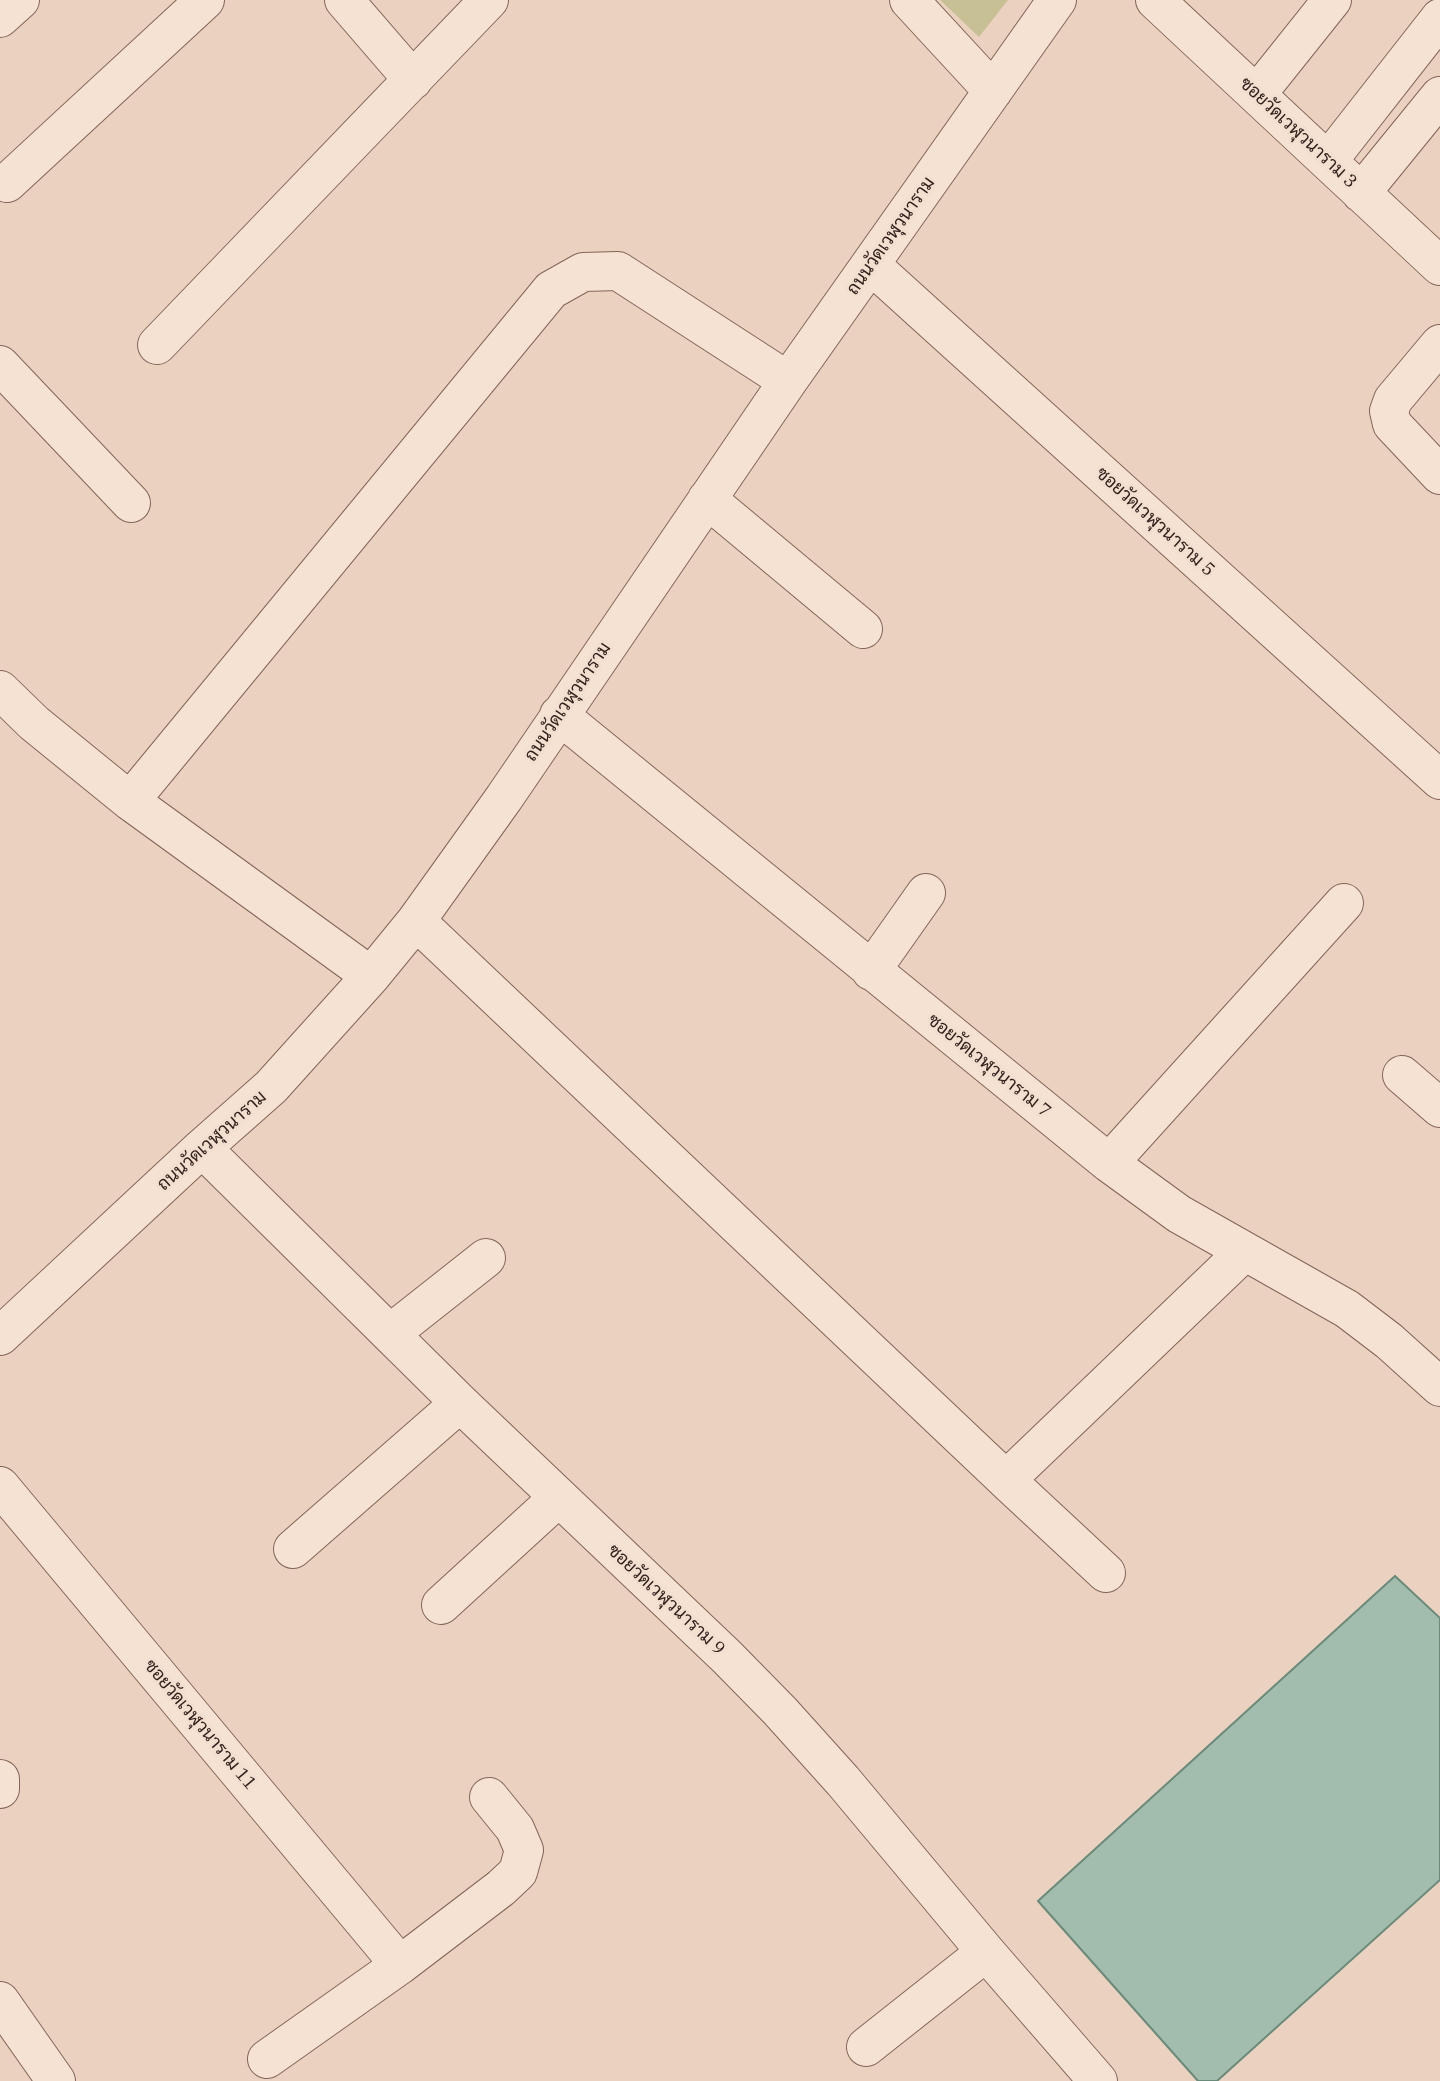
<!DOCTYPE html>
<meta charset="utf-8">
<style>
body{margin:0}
canvas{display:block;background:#ebd2c0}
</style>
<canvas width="1440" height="2081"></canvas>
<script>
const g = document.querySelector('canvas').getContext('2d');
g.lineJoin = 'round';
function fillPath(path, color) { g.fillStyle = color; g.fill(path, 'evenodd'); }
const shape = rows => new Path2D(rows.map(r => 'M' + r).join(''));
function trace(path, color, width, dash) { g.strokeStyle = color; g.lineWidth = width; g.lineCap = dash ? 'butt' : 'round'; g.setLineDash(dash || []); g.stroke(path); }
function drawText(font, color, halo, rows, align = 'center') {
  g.font = font + ' "IBM Plex Serif",Sarabun,serif'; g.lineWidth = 6; g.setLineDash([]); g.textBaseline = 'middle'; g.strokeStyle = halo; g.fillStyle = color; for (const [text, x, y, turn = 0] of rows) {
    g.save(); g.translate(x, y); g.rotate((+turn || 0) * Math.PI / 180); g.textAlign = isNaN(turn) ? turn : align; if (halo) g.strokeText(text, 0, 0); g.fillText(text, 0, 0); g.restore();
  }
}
fillPath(shape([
 [940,0,1008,0,979,37]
]), '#c8c095');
const water = shape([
 [1395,1576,1440,1618,1440,1880,1217,2081,1198,2081,1038,1901,1395,1576]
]);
fillPath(water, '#a2bdae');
trace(water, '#6a8a7a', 2);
const minor = shape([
 [344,0,413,80],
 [909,0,993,91],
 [1155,0,1440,266],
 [0,18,20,0],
 [1257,94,1332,0],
 [1328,161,1440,18],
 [7,183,205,0],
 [1361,193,1440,96],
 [871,265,1440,780],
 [1440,344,1393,400,1389,411,1392,424,1440,475],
 [157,345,489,0],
 [0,365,131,503],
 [707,499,863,629],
 [0,690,34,723,130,801,371,976],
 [559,715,1109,1163,1179,1214,1347,1309,1389,1341,1440,1387],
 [130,801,551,290,583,272,618,271,788,381],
 [416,921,1006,1480,1244,1252],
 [871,971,926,893],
 [1402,1075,1440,1108],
 [202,1148,460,1403,727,1657,780,1711,843,1781,986,1952,1098,2081],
 [1109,1163,1344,903],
 [391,1333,486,1258],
 [0,1336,202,1148,271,1087,371,976,416,921,504,798,788,381,1057,0],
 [1006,1480,1106,1573],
 [0,1486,400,1965],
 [293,1549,460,1403],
 [441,1605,558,1498],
 [0,1779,0,1789],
 [0,2001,56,2081],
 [866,2047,986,1952],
 [267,2059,400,1965,501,1888,518,1872,524,1850,515,1829,489,1797]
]);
trace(minor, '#836459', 40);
trace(minor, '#f6e2d2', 38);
drawText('18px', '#33211d', '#f3dfcf', [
 ["ซอยวัดเวฬุวนาราม 3",1298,133,43],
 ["ถนนวัดเวฬุวนาราม",891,236,-55],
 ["ซอยวัดเวฬุวนาราม 5",1155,522,42],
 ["ถนนวัดเวฬุวนาราม",568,702,-56],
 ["ซอยวัดเวฬุวนาราม 7",989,1066,39],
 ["ถนนวัดเวฬุวนาราม",212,1141,-42],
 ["ซอยวัดเวฬุวนาราม 9",666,1600,43],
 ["ซอยวัดเวฬุวนาราม 11",200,1725,50]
]);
</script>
